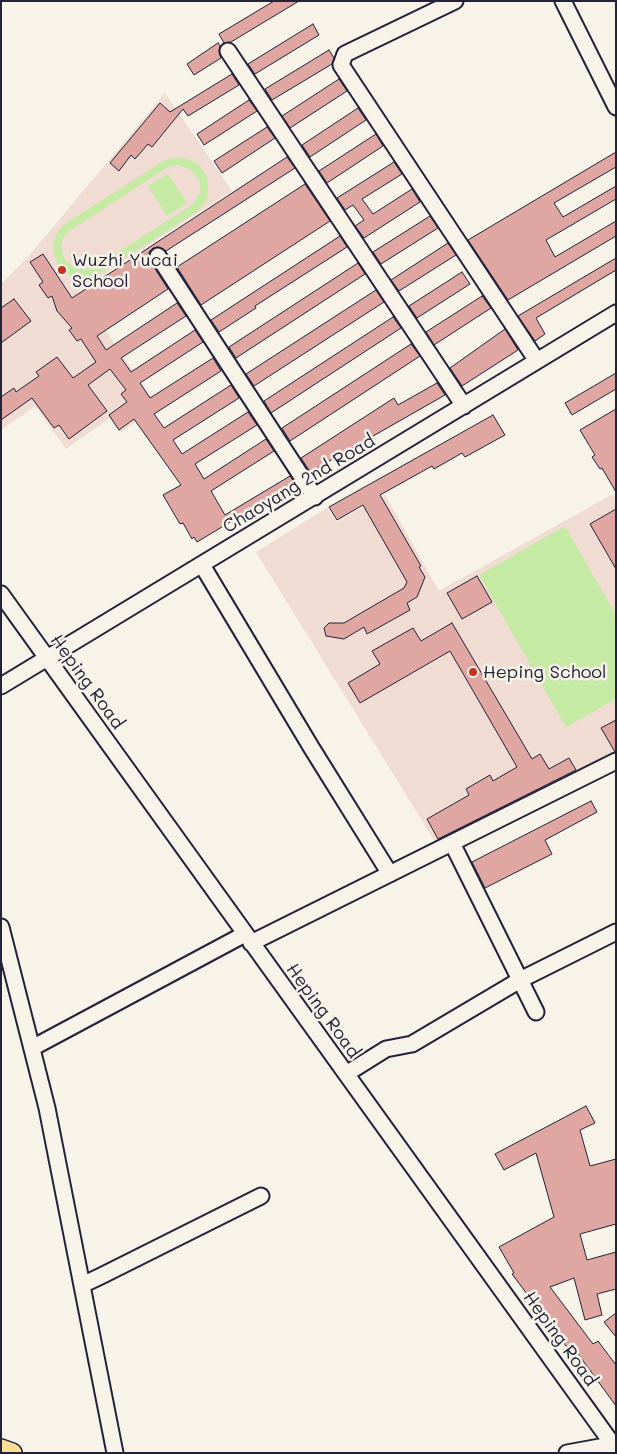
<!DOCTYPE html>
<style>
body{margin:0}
#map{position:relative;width:617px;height:1454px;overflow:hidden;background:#f7f3e8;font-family:Mali,sans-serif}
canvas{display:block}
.frame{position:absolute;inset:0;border:2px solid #22223b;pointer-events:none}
</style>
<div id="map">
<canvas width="617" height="1454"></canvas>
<div class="frame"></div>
</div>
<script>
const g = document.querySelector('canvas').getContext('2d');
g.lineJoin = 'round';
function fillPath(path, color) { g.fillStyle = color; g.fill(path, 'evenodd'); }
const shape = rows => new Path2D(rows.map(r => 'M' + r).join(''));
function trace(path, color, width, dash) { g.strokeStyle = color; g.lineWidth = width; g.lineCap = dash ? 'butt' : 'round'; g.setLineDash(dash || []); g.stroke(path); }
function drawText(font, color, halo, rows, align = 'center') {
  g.font = font + ' Mali,sans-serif'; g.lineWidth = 5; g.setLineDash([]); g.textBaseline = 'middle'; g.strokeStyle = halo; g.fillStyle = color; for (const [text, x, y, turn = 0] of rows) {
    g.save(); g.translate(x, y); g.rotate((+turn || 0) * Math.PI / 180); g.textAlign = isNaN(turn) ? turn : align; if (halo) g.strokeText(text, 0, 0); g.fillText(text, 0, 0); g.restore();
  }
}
fillPath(shape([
 [165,93,232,191,79,291,157,406,120,433,110,418,66,449,35,406,1,430,1,284,28,257],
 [613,494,616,499,616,752,437,845,256,552,327,508,337,522,385,495,439,591]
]), '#f0dcd3');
fillPath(shape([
 [178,157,191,160,196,163,201,167,208,180,208,193,206,200,198,211,96,276,89,278,76,277,69,275,59,266,53,253,53,246,56,234,63,225,165,160],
 [178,165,191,170,200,182,200,192,192,205,93,268,78,269,65,261,61,247,63,238,69,231,168,167],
 [168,174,187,203,167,216,148,186],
 [565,526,616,615,616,699,566,727,479,575]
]), '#c5eaa4');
const building = shape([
 [274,1,299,1,231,42,224,43,219,34,274,1],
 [313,24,319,35,255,74,248,64,313,24],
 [218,43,220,46,219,52,221,58,194,75,187,64,218,43],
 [329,50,334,58,332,64,272,100,265,89,329,50],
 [232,74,239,85,188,116,183,109,152,147,148,144,135,159,131,155,119,171,110,163,160,103,170,112,232,74],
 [339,79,347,91,290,128,282,116,339,79],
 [249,100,257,111,204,145,197,134,249,100],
 [358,108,366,120,310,157,302,145,358,108],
 [267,127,275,138,222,173,214,161,267,127],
 [376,134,383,146,327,183,319,171,376,134],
 [616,152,616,167,554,203,563,217,616,186,616,199,546,240,555,257,616,221,616,236,508,300,468,240,616,152],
 [287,157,295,168,166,251,158,247,153,248,149,252,150,261,168,289,97,336,106,350,177,303,186,316,121,358,131,372,195,330,203,342,140,383,150,398,213,358,221,371,154,414,164,428,231,385,239,398,173,440,182,454,248,412,257,425,195,464,204,479,266,439,274,451,211,491,225,515,290,476,295,483,197,542,194,537,192,539,183,523,180,524,163,495,181,485,134,419,119,430,109,415,127,402,121,394,126,390,110,369,88,385,107,411,69,439,59,425,54,428,32,398,1,420,1,397,14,388,16,392,39,376,36,372,57,357,73,378,96,362,81,339,77,341,69,330,72,328,57,311,52,296,48,298,39,285,43,282,30,262,43,254,72,298,287,157],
 [394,162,402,174,362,199,373,214,412,189,420,202,364,238,355,226,364,220,353,205,345,210,337,198,394,162],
 [305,184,330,221,201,305,177,267,305,184],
 [430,216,438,228,381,264,373,252,430,216],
 [340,236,347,247,255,306,256,308,219,332,211,320,340,236],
 [448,243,456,255,399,291,391,280,448,243],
 [616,258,616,270,536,318,545,334,535,341,518,316,616,258],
 [358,263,365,274,236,358,229,347,358,263],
 [462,272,470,284,417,318,409,306,462,272],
 [376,290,384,302,254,386,246,374,376,290],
 [482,296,491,308,434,345,426,332,482,296],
 [14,299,31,321,1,343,1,308,14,299],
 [393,317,401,328,271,413,264,401,393,317],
 [505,329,518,350,462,386,450,368,505,329],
 [411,344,420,356,290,441,282,428,411,344],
 [616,373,616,389,572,415,565,403,616,373],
 [437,383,445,395,310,472,301,458,394,398,398,405,437,383],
 [616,409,616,492,602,468,600,469,592,457,595,455,580,430,616,409],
 [493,415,505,435,465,457,462,453,434,469,432,466,380,495,421,566,419,567,425,577,417,597,407,603,410,610,367,634,364,627,344,639,326,636,324,628,329,623,344,623,404,588,407,582,363,505,337,520,329,507,493,415],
 [616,509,616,569,590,524,616,509],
 [477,576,492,602,462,619,447,593,477,576],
 [452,623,532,759,540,754,549,769,569,758,576,770,438,839,427,819,469,795,466,789,490,775,493,781,517,767,450,651,360,703,348,683,380,664,372,651,413,628,421,641,452,623],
 [616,720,616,752,615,752,601,728,616,720],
 [591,801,597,812,545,840,552,854,485,888,472,862,591,801],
 [586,1106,595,1123,580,1130,590,1166,616,1159,616,1224,580,1234,587,1260,616,1252,616,1289,597,1294,602,1315,585,1320,574,1278,550,1287,593,1344,598,1341,616,1365,616,1406,573,1347,569,1350,512,1274,514,1273,499,1247,554,1217,536,1153,504,1170,495,1154,586,1106],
 [616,1313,616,1337,604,1322,616,1313]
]);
fillPath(building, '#e0a6a2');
trace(building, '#22223b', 1);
const minor = shape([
 [455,1,345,54,341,65,537,361],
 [563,1,616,107],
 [228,51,464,406],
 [158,256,315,497],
 [202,565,311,747,390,874],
 [1,594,616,1449],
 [1,686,616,313],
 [452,843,536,1012],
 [1,927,47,1108,115,1453],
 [251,943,616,761],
 [32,1048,245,934],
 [346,1074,386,1049,412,1044,520,980,616,932],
 [82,1285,101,1276,261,1196],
 [567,1453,616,1444]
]);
const major = shape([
 [1,1449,12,1453]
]);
trace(minor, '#22223b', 19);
trace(major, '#22223b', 22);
trace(minor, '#f7f3e8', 15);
trace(major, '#fedd96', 19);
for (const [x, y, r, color] of [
 [62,270,5,"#c8321e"],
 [473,672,5,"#c8321e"]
]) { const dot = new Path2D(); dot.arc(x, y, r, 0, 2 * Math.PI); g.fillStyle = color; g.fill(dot); trace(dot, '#f7f3e8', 2); }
drawText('18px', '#22223b', '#f7f3e8', [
 ["Wuzhi Yucai",72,260],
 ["School",72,281],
 ["Heping School",483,672]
], 'left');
drawText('18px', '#22223b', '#f7f3e8', [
 ["Chaoyang 2nd Road",299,484,-31],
 ["Heping Road",87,682,54],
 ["Heping Road",323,1011,54],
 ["Heping Road",560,1339,54]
]);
</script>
